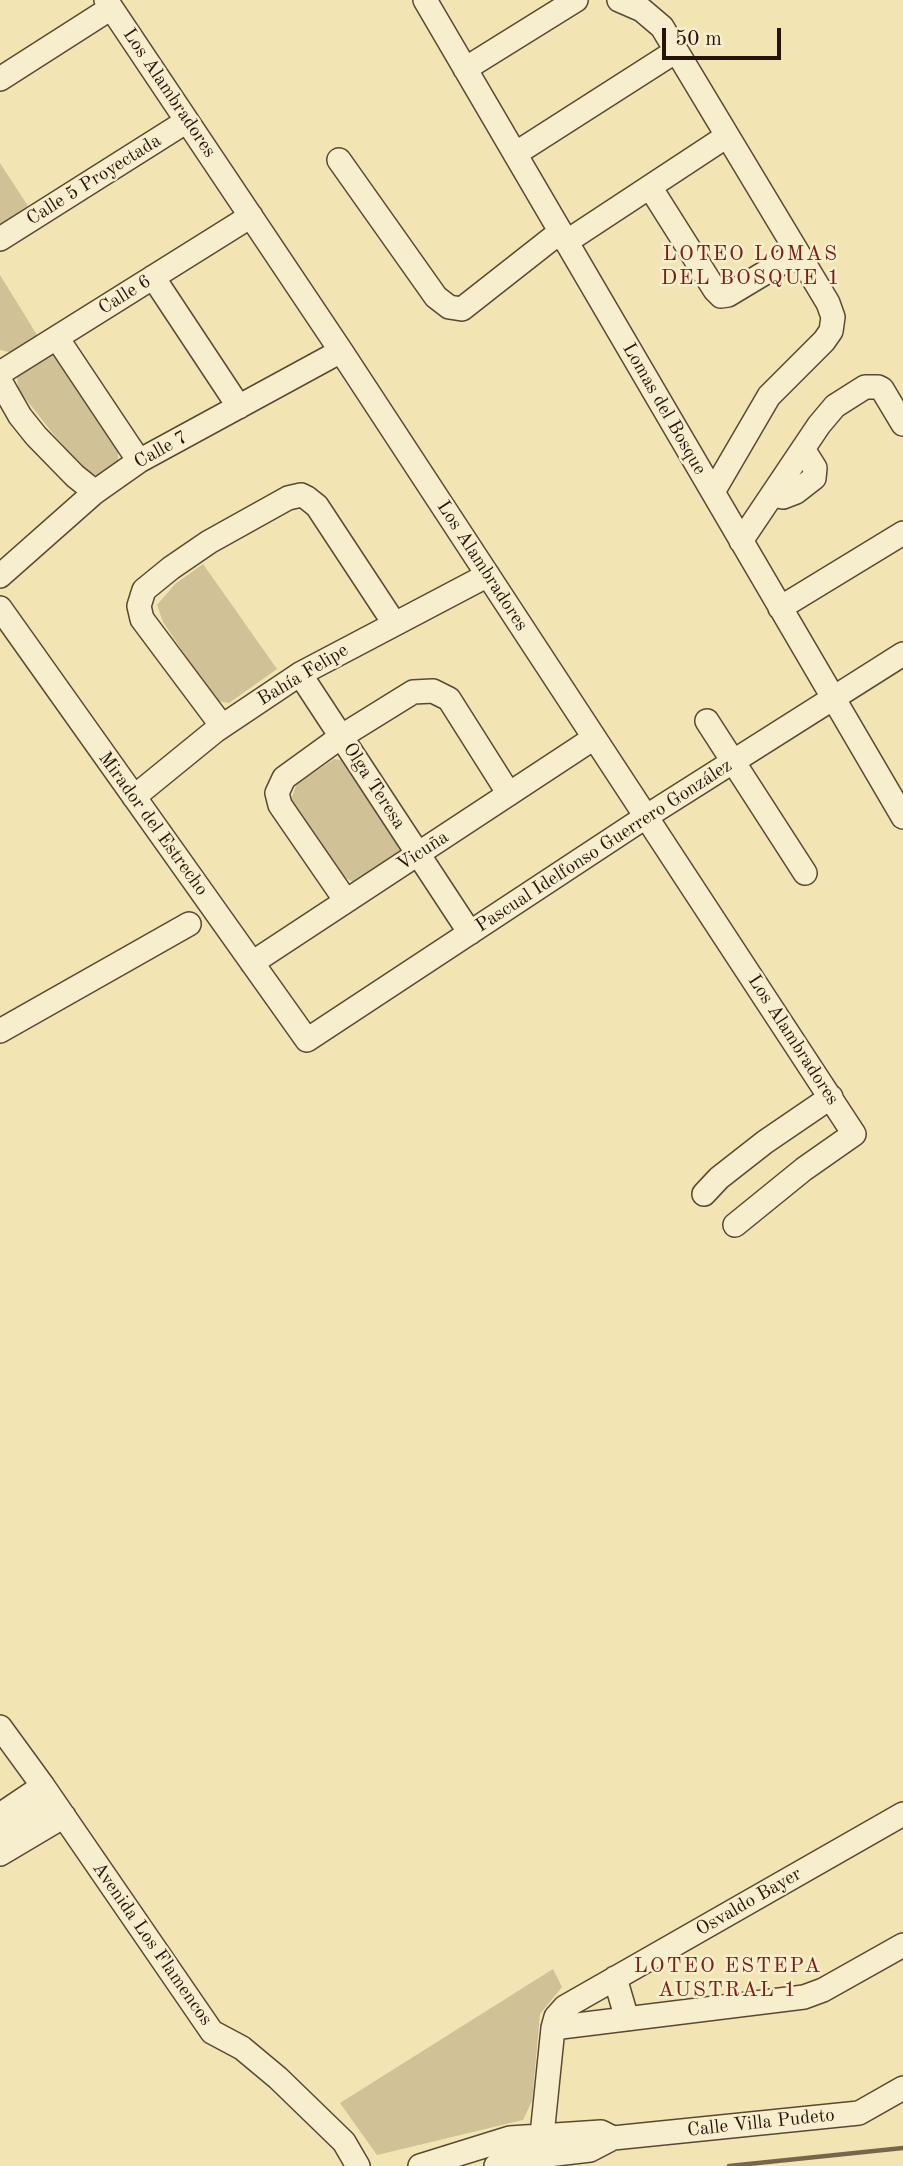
<!DOCTYPE html>
<meta charset="utf-8">
<style>
body{margin:0}
#map{position:relative;width:903px;height:2166px;overflow:hidden;background:#f2e5b3;font-family:"Old Standard TT",serif}
canvas{display:block}
.scale{position:absolute;left:662px;top:28px;width:119px;height:32px;box-sizing:border-box;border:4px solid #281309;border-top:0;padding-left:9px;font-size:21px;line-height:24px;white-space:nowrap;color:#281309;-webkit-text-stroke:5px #f7eece;paint-order:stroke}
</style>
<div id="map">
<canvas width="903" height="2166"></canvas>
<div class="scale">50 m</div>
</div>
<script>
const g = document.querySelector('canvas').getContext('2d');
g.lineJoin = 'round';
function fillPath(path, color) { g.fillStyle = color; g.fill(path, 'evenodd'); }
const shape = rows => new Path2D(rows.map(r => 'M' + r).join(''));
function trace(path, color, width, dash) { g.strokeStyle = color; g.lineWidth = width; g.lineCap = dash ? 'butt' : 'round'; g.setLineDash(dash || []); g.stroke(path); }
function drawText(font, color, halo, rows, align = 'center') {
  g.font = font + ' "Old Standard TT",serif'; g.lineWidth = 5; g.setLineDash([]); g.textBaseline = 'middle'; g.strokeStyle = halo; g.fillStyle = color; for (const [text, x, y, turn = 0] of rows) {
    g.save(); g.translate(x, y); g.rotate((+turn || 0) * Math.PI / 180); g.textAlign = isNaN(turn) ? turn : align; if (halo) g.strokeText(text, 0, 0); g.fillText(text, 0, 0); g.restore();
  }
}
fillPath(shape([
 [0,163,28,206,0,225],
 [0,275,37,335,13,353,0,350],
 [50,352,56,354,118,452,118,462,97,476,87,471,54,435,18,389,17,375],
 [203,564,277,669,229,703,216,701,163,622,157,605,175,584],
 [334,759,347,761,401,847,399,855,355,883,342,876,291,800,296,785],
 [553,1969,562,1987,540,2014,532,2101,523,2120,377,2155,340,2103]
]), '#d0c196');
trace(shape([
 [729,2166,903,2148]
]), '#78664c', 4.5);
const minor = shape([
 [106,0,341,351,854,1134,804,1169,735,1225],
 [425,0,903,817],
 [619,0,642,10,662,27,828,303,833,317,831,331,824,341,769,396,713,492],
 [465,69,576,0],
 [0,79,111,8],
 [515,154,676,51],
 [339,160,436,297,449,307,462,309,560,232],
 [650,187,715,290,721,296,728,295,798,253],
 [0,239,187,121],
 [566,242,727,136],
 [153,277,239,407],
 [57,338,139,461],
 [0,373,251,216],
 [0,381,20,416,36,436,75,476,95,492],
 [772,495,783,497,796,492,814,478,815,468,803,449],
 [741,541,819,425,835,406,865,387,878,387,882,389,903,424],
 [0,576,95,492,139,461,341,351],
 [0,608,307,1040,647,816,903,654],
 [780,608,903,533],
 [300,674,470,933],
 [707,721,805,873],
 [222,726,142,619,139,606,144,590,171,568,209,542,288,498,301,495,307,498,317,506,394,623],
 [134,797,215,731,300,674,488,575],
 [346,901,280,805,277,793,284,778,342,736,413,692,433,691,449,699,509,794],
 [252,963,594,738],
 [0,1031,189,924],
 [704,1194,719,1178,765,1142,831,1097],
 [0,1727,43,1786,212,2032,242,2048,278,2078,344,2142,358,2166],
 [0,1815,43,1786],
 [0,1836,54,1802],
 [0,1854,64,1816],
 [615,1978,627,2019],
 [553,2028,804,1997,823,1990,903,1945],
 [544,2156,542,2135,553,2028,556,2017,565,2007,903,1814],
 [420,2166,510,2138,601,2132,613,2138],
 [496,2166,523,2158,590,2150,613,2138,859,2113,903,2088]
]);
trace(minor, '#5a4834', 26);
trace(minor, '#f7eece', 23);
drawText('19px', '#281309', '#f7eece', [
 ["Los Alambradores",169,93,56],
 ["Calle 5 Proyectada",94,180,-32],
 ["Calle 6",125,295,-32],
 ["Lomas del Bosque",664,409,60],
 ["Calle 7",161,450,-29],
 ["Los Alambradores",482,566,57],
 ["Bahía Felipe",303,675,-31],
 ["Olga Teresa",374,786,57],
 ["Mirador del Estrecho",153,824,54],
 ["Pascual Idelfonso Guerrero González",604,846,-33],
 ["Vicuña",423,851,-33],
 ["Los Alambradores",793,1040,57],
 ["Osvaldo Bayer",749,1902,-30],
 ["Avenida Los Flamencos",152,1944,55],
 ["Calle Villa Pudeto",761,2123,-6]
]);
g.letterSpacing = '2px';
drawText('21px', '#7a1f14', '#f7eece', [
 ["LOTEO LOMAS",751,254],
 ["DEL BOSQUE 1",751,278],
 ["LOTEO ESTEPA",728,1966],
 ["AUSTRAL 1",728,1990]
]);
g.letterSpacing = '0px';
</script>
